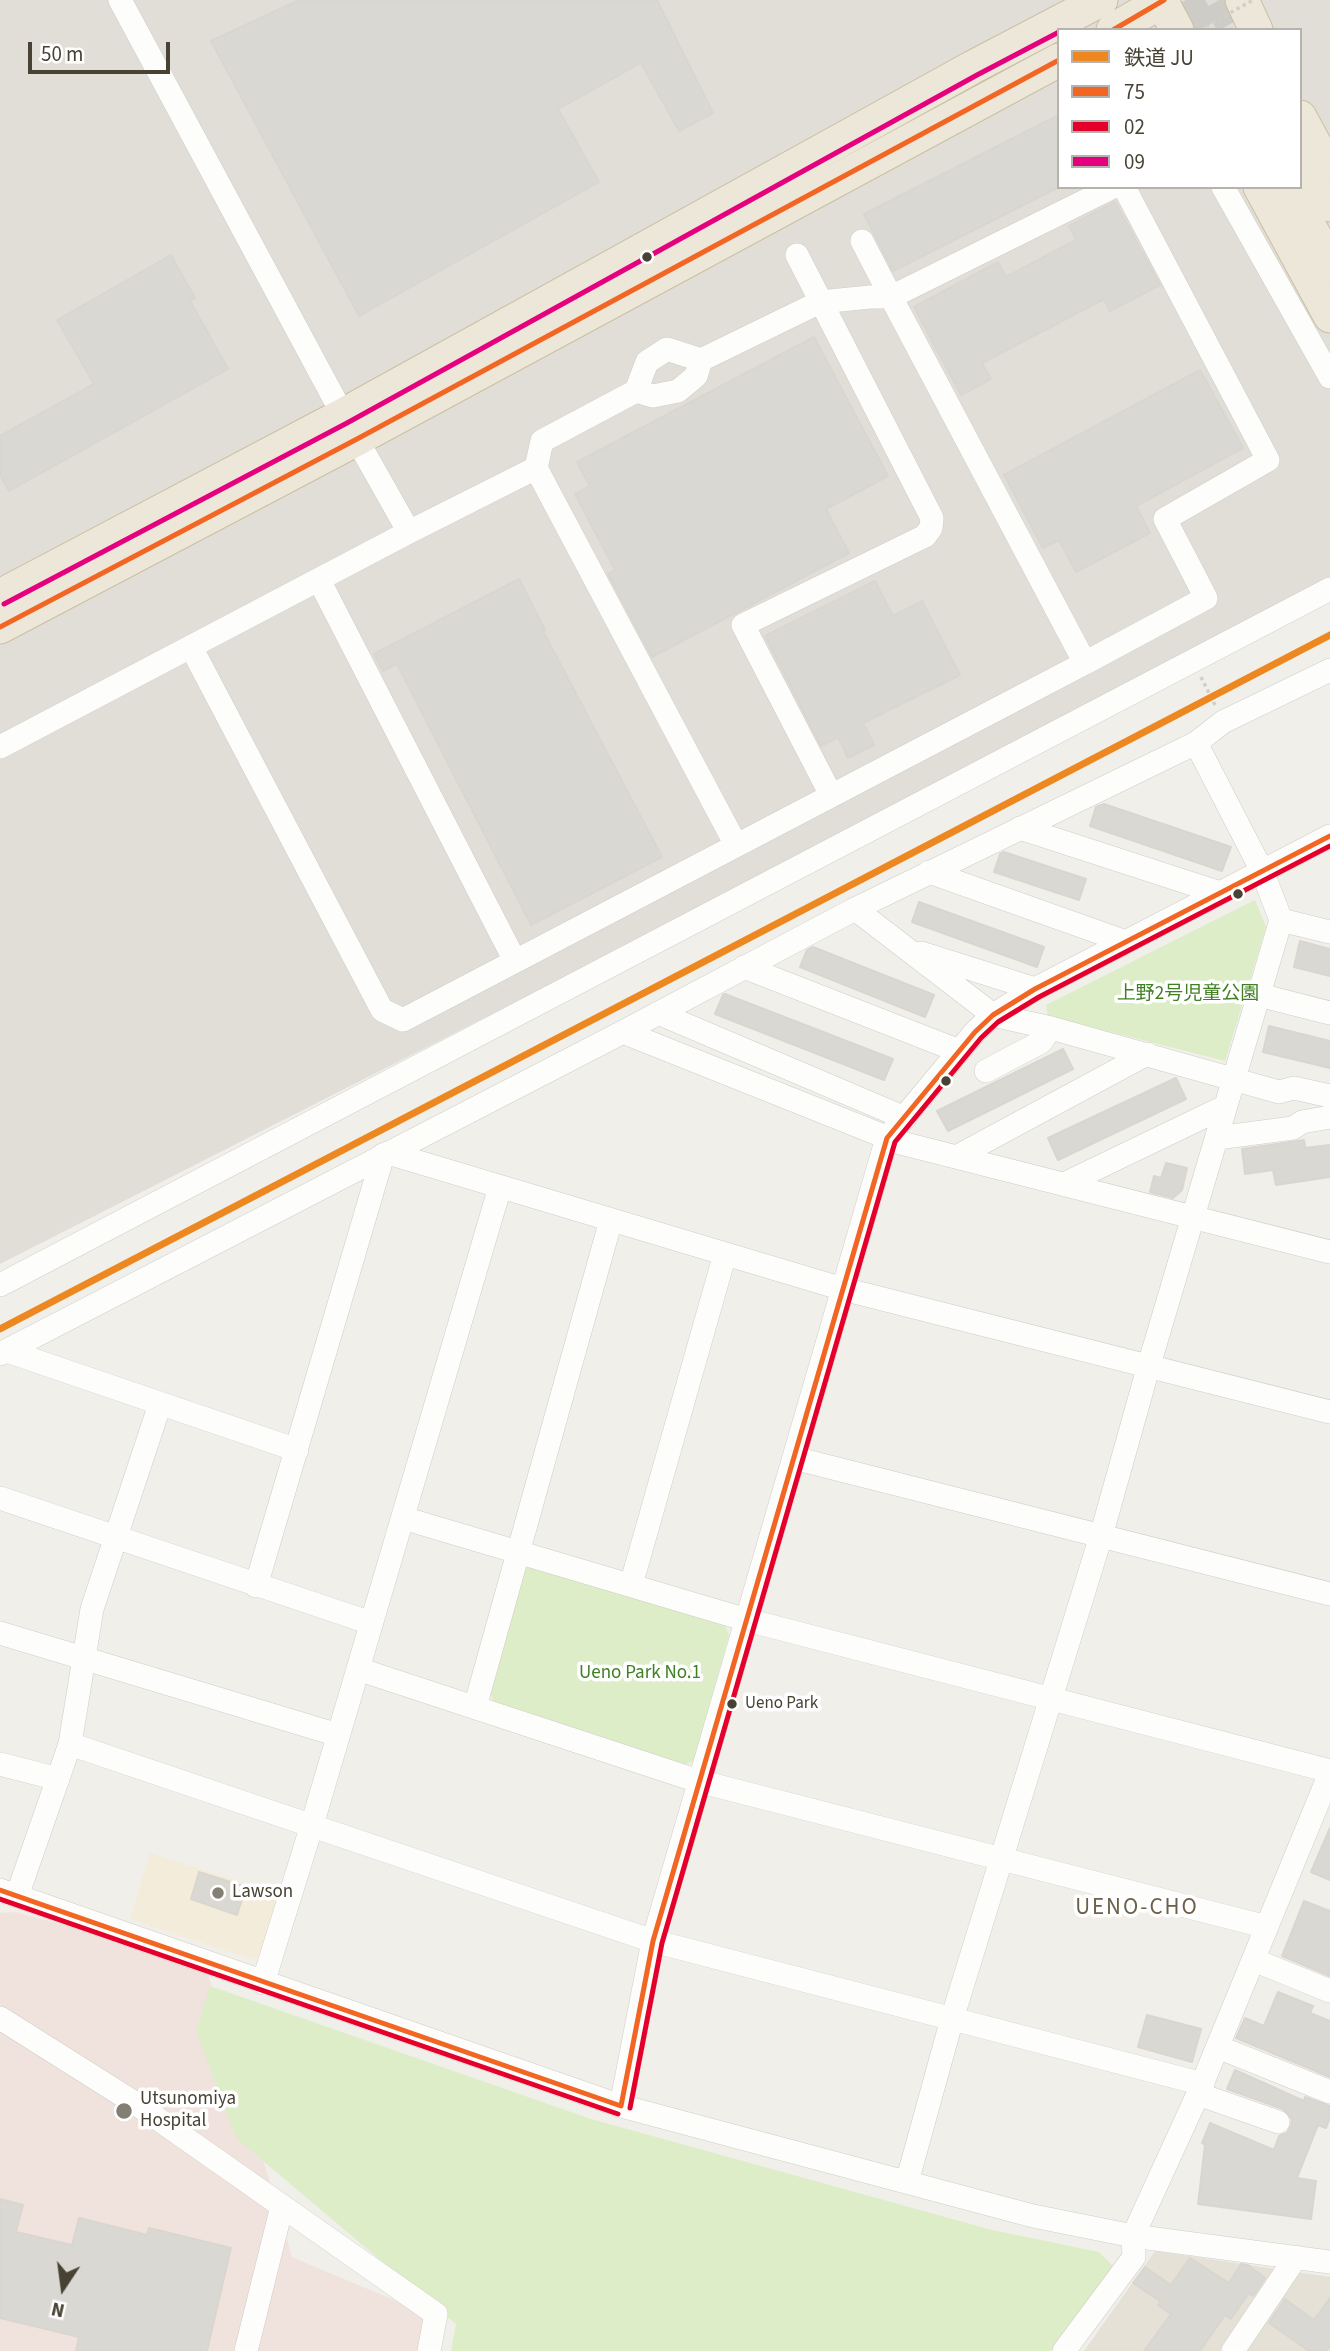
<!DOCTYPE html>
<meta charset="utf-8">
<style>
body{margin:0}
#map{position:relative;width:1330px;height:2351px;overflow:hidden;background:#f0efea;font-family:"Source Sans 3","Noto Sans JP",sans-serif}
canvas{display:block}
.legend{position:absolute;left:1057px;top:28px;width:245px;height:161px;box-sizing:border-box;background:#fff;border:2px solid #b6b3ae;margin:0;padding:9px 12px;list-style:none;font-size:21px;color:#484235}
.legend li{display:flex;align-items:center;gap:14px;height:35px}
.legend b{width:35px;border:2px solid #b6b3ae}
.north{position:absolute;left:28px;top:2253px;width:70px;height:70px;-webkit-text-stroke:5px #fff;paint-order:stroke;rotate:193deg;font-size:19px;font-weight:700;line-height:28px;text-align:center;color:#484235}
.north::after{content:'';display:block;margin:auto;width:24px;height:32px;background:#484235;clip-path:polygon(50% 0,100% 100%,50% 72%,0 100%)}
.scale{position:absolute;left:28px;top:42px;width:142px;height:32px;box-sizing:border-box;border:4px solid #484235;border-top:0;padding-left:9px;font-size:21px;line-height:24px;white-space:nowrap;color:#484235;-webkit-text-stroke:5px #fff;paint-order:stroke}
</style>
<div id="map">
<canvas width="1330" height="2351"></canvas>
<ul class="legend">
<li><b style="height:9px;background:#ed871f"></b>鉄道 JU</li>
<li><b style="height:9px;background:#f26522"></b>75</li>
<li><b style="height:9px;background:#e4002b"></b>02</li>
<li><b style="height:9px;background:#e5007d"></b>09</li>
</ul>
<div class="north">N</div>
<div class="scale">50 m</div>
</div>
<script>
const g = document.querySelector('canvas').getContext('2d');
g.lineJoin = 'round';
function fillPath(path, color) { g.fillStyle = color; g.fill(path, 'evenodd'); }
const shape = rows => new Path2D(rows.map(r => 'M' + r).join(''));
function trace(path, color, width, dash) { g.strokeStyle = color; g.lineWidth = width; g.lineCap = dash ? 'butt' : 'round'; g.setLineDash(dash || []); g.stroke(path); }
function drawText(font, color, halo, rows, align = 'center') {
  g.font = font + ' "Source Sans 3","Noto Sans JP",sans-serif'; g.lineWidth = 7; g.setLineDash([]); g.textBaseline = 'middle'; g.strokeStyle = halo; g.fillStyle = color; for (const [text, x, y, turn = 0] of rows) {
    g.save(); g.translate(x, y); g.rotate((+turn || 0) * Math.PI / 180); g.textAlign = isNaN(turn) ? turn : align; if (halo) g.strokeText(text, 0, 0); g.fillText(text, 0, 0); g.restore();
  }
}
fillPath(shape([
 [1155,2251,1330,2277,1330,2351,1084,2351]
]), '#e5e1d7');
fillPath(shape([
 [150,1853,282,1895,266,1953,254,1960,130,1919]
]), '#f4ecdb');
fillPath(shape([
 [0,0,1330,0,1330,588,0,1264],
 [1059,30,1300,30,1300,187,1059,187]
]), '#e1ded8');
fillPath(shape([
 [16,1912,205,1964,292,2257,446,2322,440,2351,0,2351,0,1913]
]), '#f0e3dd');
fillPath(shape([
 [1255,900,1266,927,1225,1061,1048,1016,1046,1005],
 [533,1565,723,1621,729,1635,694,1761,680,1766,495,1704,489,1691,522,1571],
 [210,1986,591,2119,992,2230,1099,2252,1115,2268,1051,2351,451,2351,456,2324,236,2138,196,2031]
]), '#dcedc7');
const building = shape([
 [299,0,657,0,713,113,679,131,641,63,558,109,599,182,359,316,211,41,299,0],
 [1059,115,1059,187,893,271,864,214,1059,115],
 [1115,202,1160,285,1110,311,1104,299,982,363,991,379,961,395,914,307,998,262,1006,277,1076,240,1069,226,1115,202],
 [171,255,195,298,190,301,228,369,9,491,0,475,0,436,94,384,57,320,171,255],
 [814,337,888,476,826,509,849,553,652,657,608,574,615,570,575,494,590,486,577,462,814,337],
 [1200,370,1243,448,1136,506,1150,533,1076,572,1059,540,1043,548,1004,475,1200,370],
 [519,579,545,630,543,631,662,857,531,925,397,664,383,671,374,654,519,579],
 [875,581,893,616,922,601,960,675,863,723,874,745,848,758,838,737,821,746,765,636,875,581],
 [1104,804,1231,847,1222,871,1090,826,1096,807,1104,804],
 [1004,852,1086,879,1079,900,994,872,1000,854,1004,852],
 [919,902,1044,947,1037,967,912,922,919,902],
 [1300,941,1330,949,1330,976,1294,967,1300,941],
 [813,947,934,995,925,1017,800,967,807,950,813,947],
 [725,994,893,1059,884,1080,715,1014,723,995,725,994],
 [1269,1026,1330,1041,1330,1068,1263,1052,1269,1026],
 [1063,1049,1073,1069,948,1131,937,1111,1063,1049],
 [1176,1078,1186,1099,1058,1160,1048,1138,1176,1078],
 [1304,1140,1305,1148,1330,1145,1330,1177,1276,1185,1273,1170,1245,1174,1242,1149,1304,1140],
 [1166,1163,1187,1168,1182,1190,1173,1198,1150,1192,1154,1176,1161,1178,1166,1163],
 [1330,1828,1330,1880,1311,1872,1330,1828],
 [199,1872,246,1887,237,1915,191,1899,199,1872],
 [1304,1901,1330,1911,1330,1976,1282,1956,1304,1901],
 [1278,1992,1313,2006,1310,2013,1330,2021,1330,2077,1236,2038,1245,2018,1264,2026,1278,1992],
 [1147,2015,1201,2029,1192,2062,1138,2047,1147,2015],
 [1235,2070,1304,2101,1305,2097,1330,2106,1330,2117,1326,2128,1318,2125,1297,2178,1316,2181,1311,2219,1198,2204,1205,2145,1202,2143,1210,2123,1274,2150,1279,2136,1287,2133,1291,2126,1292,2119,1283,2109,1227,2089,1235,2070],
 [0,2199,23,2205,16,2232,72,2245,79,2218,147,2235,149,2228,231,2248,207,2351,76,2351,79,2337,0,2318,0,2199],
 [1190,2258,1229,2283,1241,2264,1248,2265,1265,2278,1253,2296,1249,2293,1231,2319,1225,2315,1200,2351,1144,2351,1171,2314,1158,2305,1161,2302,1133,2283,1145,2267,1171,2285,1190,2258],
 [1330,2298,1330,2346,1326,2351,1309,2351,1269,2323,1285,2299,1314,2320,1330,2298]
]);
fillPath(building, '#dad8d2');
trace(building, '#d9d6cf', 2);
trace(shape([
 [1186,0,1203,30],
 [1219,0,1232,23]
]), '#ceccc6', 33, [33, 17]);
const minor = shape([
 [120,0,343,415,409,532],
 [1223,187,1330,377],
 [862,241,891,297,1113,187],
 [797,255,932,518,931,528,925,536,743,625,831,795],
 [636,391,647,362,667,349,701,360],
 [536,468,736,845],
 [319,580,515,961],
 [1085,663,1206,598,1165,519,1268,460,1124,187],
 [0,747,409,532,536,468,542,441,636,391,653,396,678,391,696,376,701,360,820,302,870,297,891,297,1085,663,403,1020,382,1010,191,647],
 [1020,828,1220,893],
 [929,872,1126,942],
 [855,909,993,1015,1051,1028,1279,1092,1294,1088,1330,1096],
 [1281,920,1330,932],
 [921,953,1035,989],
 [744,967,959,1051],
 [1259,995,1330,1013],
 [658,1013,905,1118],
 [623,1032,901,1143,1330,1252],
 [986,1071,1041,1042,1051,1028],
 [1217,1138,1293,1128,1302,1122,1330,1117],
 [383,1155,388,1153,843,1289,1330,1412],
 [956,1157,1147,1054],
 [1064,1184,1226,1106],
 [0,1285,1330,589],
 [7,1351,297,1450],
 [0,1354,623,1032,855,909,1196,743,1223,722,1330,670],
 [794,1458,1330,1594],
 [0,1498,371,1623],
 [403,1518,747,1620,1330,1771],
 [631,1585,725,1254],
 [256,1586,383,1155],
 [0,1633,338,1735],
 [358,1669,698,1781,1267,1927],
 [475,1707,611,1220],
 [70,1744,653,1941,1203,2084],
 [0,1764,58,1779],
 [0,1890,621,2106,1033,2216,1133,2236,1330,2262],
 [17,1896,70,1744,92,1609,160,1404],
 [1254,1960,1330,1991],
 [263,1983,312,1825,500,1187],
 [0,2018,138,2105,436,2314,429,2351],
 [1218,2047,1330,2092],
 [1198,2094,1278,2122],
 [621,2106,653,1941,887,1138,975,1032,993,1015,1035,989,1330,836],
 [907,2182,952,2019,1101,1536,1149,1365,1281,920,1262,871,1196,743],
 [246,2351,282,2206],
 [1064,2351,1134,2257,1133,2236,1198,2094,1330,1773],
 [1233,2351,1296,2257]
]);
const highway = shape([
 [1161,0,1177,30],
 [1242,0,1256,30],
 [1113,30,1164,0],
 [1300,117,1327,167],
 [1300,150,1330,205],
 [1260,187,1330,316],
 [1288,187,1330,264],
 [0,596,343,415,973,67,1101,0],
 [0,627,357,439,1059,60]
]);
trace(minor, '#cfcdc7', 24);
trace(highway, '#cbbfa2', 35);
trace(shape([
 [1201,677,1215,705]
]), '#d1cfca', 3.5, [3.5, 3.5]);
trace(minor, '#fdfdfc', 23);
trace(highway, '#ece7d9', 33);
trace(shape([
 [1200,30,1253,0]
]), '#d1cfca', 3.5, [3.5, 3.5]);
trace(shape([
 [1113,30,1164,0],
 [0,627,357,439,1059,60],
 [0,1890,621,2106],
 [621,2106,653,1941,887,1138,975,1032,993,1015,1035,989,1330,836]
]), '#f26522', 5);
trace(shape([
 [0,1899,618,2114],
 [630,2108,662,1943,895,1142,981,1038,998,1022,1039,997,1330,846]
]), '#e4002b', 5);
trace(shape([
 [4,604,347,423,977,75,1059,32]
]), '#e5007d', 5);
trace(shape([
 [0,1329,1330,635]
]), '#ed871f', 7);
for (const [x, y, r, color] of [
 [647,257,6,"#484235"],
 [1238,894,6,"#484235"],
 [946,1081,6,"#484235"],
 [732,1704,6,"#484235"],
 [218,1893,7,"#837f74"],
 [124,2111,9,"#837f74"]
]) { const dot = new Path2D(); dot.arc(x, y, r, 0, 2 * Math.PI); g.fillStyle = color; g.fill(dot); trace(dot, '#fff', 2.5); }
drawText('17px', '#484235', '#fff', [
 ["Ueno Park",745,1704]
], 'left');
drawText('19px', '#407f23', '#fff', [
 ["上野2号児童公園",1188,995],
 ["Ueno Park No.1",640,1674]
]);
drawText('19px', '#484235', '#fff', [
 ["Lawson",232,1893],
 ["Utsunomiya",140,2100],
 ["Hospital",140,2122]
], 'left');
g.letterSpacing = '2px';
drawText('23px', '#6c604b', '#fff', [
 ["UENO-CHO",1137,1909]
]);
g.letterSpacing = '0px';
</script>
